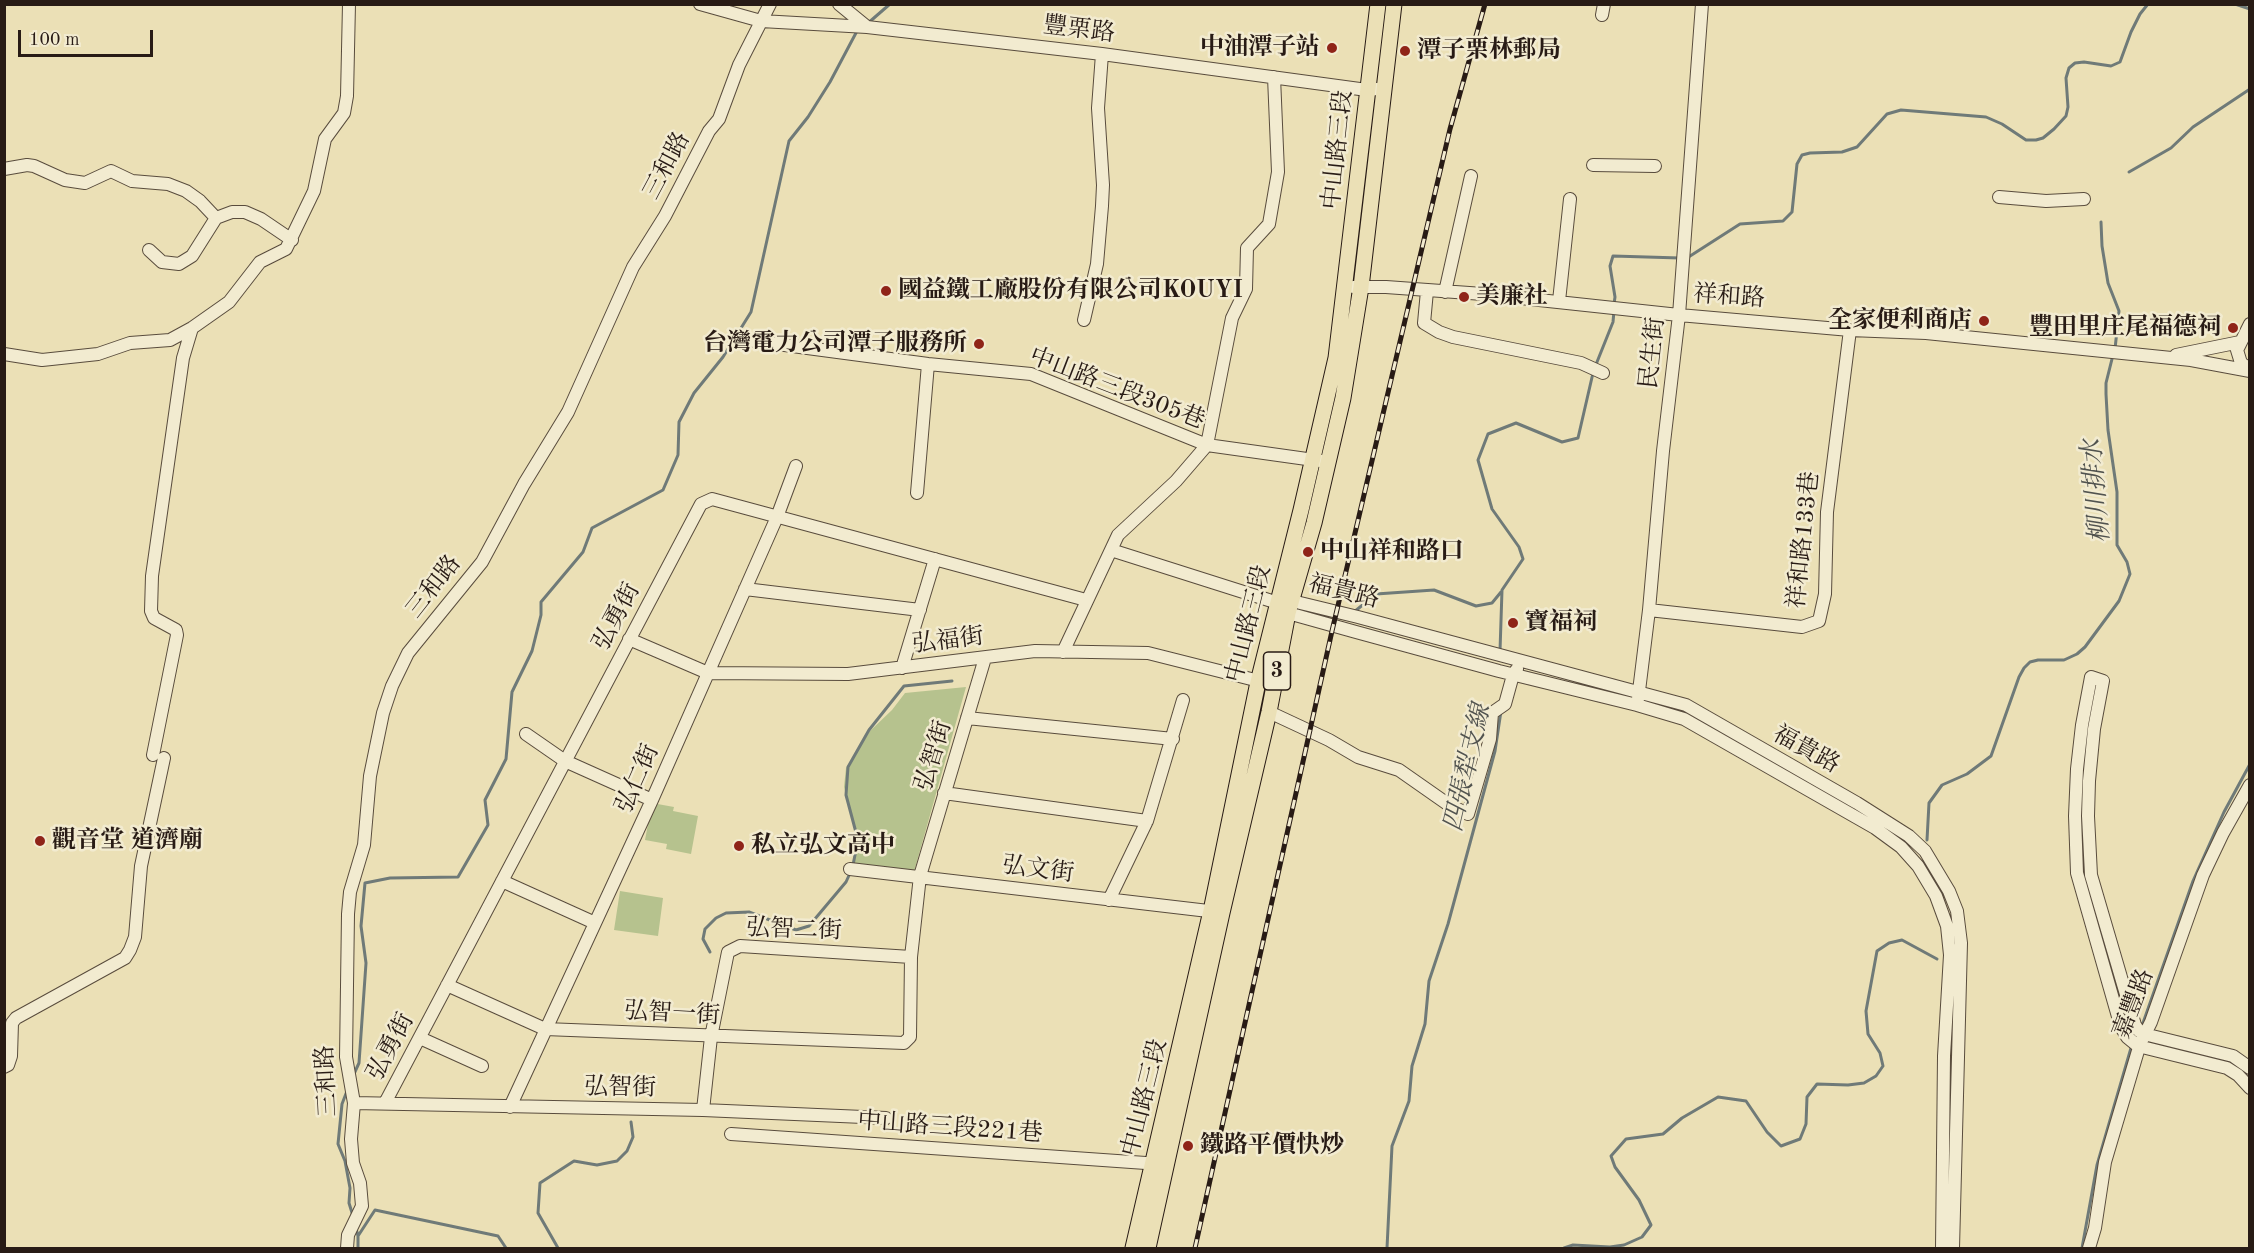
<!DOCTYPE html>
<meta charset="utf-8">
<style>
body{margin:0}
#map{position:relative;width:2254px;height:1253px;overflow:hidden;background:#ebe0b6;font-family:"Old Standard TT",serif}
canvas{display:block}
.frame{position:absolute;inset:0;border:6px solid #281b15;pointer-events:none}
.scale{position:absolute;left:18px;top:30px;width:135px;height:27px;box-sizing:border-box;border:3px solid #281b15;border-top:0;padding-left:8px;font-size:18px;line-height:21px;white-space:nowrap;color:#281b15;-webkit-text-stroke:4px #f2ebd0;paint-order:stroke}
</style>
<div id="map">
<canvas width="2254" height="1253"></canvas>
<div class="frame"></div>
<div class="scale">100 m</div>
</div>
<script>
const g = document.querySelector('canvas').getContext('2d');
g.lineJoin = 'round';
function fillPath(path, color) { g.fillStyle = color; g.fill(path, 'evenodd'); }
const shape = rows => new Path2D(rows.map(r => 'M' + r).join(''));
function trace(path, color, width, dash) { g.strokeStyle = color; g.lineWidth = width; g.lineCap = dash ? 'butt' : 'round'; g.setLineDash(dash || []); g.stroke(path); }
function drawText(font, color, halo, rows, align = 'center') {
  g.font = font + ' "Old Standard TT","Noto Serif TC",serif'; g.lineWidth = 5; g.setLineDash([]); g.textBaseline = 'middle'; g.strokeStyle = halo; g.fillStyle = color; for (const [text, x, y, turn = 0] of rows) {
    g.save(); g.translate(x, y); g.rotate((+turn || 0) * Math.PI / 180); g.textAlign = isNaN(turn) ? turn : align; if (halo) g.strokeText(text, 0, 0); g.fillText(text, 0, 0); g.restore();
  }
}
fillPath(shape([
 [966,687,914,872,854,864,857,839,844,787,846,768,870,731,892,710,905,693],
 [652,803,674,807,673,811,698,816,691,854,666,849,667,844,645,840],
 [620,891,663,898,658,936,614,930]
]), '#b6c28e');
const water = shape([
 [2088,867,2130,1021,2123,1023,2080,868,2088,867]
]);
fillPath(water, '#9ebaba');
trace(water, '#6f7a78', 1.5);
trace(shape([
 [2235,4,2250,9],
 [867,24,890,4],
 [2129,172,2171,148,2193,127,2250,89],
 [2101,222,2102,246,2108,283,2119,311,2115,349],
 [1687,258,1740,224,1783,221,1792,212,1797,164,1802,155,1810,153,1842,152,1857,147,1887,114,1901,110,1986,117,2002,124,2026,140,2036,140,2043,138,2054,129,2066,116,2068,107,2066,78,2069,68,2075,63,2084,62,2111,66,2120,62,2131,32,2140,14,2148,4],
 [1614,304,1615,297,1610,266,1613,256,1680,258],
 [1595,367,1613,322,1614,311],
 [1354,612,1376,594,1434,590,1476,606,1492,603,1501,592],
 [1500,651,1502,590,1523,559,1519,547,1492,509,1478,460,1488,434,1516,423,1562,442,1578,438,1593,373],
 [1927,840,1929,803,1942,785,1967,774,1991,756,2019,677,2024,668,2030,662,2038,660,2064,660,2077,654,2085,647,2119,601,2130,574,2127,562,2117,545,2117,492,2108,430,2106,394,2106,383,2113,355],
 [853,865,858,840,846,795,848,767,869,730,904,686,952,681],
 [710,952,703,939,705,929,716,918,726,913,749,912,796,930,809,926,846,882,851,871],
 [2143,1023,2193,881,2224,812,2250,764],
 [353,1076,359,1063,366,963,361,926,365,883,390,878,458,877,488,825,485,800,506,759,512,692,532,651,541,615,541,602,583,552,592,528,663,490,678,455,679,422,694,393,723,357,751,312,789,141,808,117,830,82,857,31],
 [347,1091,342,1104,338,1144,345,1161,350,1188,349,1203,353,1216],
 [356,1228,358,1236],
 [358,1248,358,1236,375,1210,498,1236,506,1248],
 [558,1248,538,1213,540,1183,574,1161,597,1165,617,1161,627,1151,633,1137,631,1122],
 [1387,1248,1392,1146,1409,1101,1412,1066,1425,1024,1429,981,1448,924,1495,751,1501,711],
 [1564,1248,1573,1245,1610,1247,1624,1245,1642,1237,1651,1225,1639,1200,1615,1167,1611,1156,1626,1139,1663,1134,1682,1118,1718,1097,1746,1101,1767,1132,1781,1146,1800,1139,1806,1124,1807,1097,1817,1084,1848,1085,1864,1083,1876,1076,1883,1066,1880,1053,1868,1034,1866,1011,1877,951,1889,943,1902,940,1937,959],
 [2082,1248,2097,1165,2131,1048]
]), '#6f7a78', 3);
const minor = shape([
 [700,4,761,21,867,27,1102,54,1367,90,1377,89],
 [839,4,867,27],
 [1602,15,1604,4],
 [1593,165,1655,166],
 [4,169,27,165,34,166,65,180,85,183,111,171,132,181,168,184,186,191,200,201,216,218],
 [1999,197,2046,201,2084,199],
 [149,250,162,262,179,264,192,256,216,218,232,212,245,212,261,219,292,240],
 [1353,287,1386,287,1483,294,1679,315,1850,330,1926,333,2191,360,2250,371],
 [1427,291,1424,323,1439,332,1453,337,1581,363,1603,373],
 [1445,292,1471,176],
 [1559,301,1570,199],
 [1084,320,1097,264,1102,206,1103,185,1098,108,1102,54],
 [2250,324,2237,350,2241,363,2250,369],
 [747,340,928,364,1031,374,1207,445,1321,461],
 [4,354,42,360,98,354,130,343,170,340,192,328,229,302,260,262,286,249,314,191,325,139,344,113,347,96,349,4],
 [2176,355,2240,342],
 [917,493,928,364],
 [1111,550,1278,603,1292,601,1358,617,1686,705,1857,803,1909,836,1925,851,1949,891,1957,911,1961,943,1953,1248],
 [745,589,920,610],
 [1283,608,1288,613,1356,632,1499,671,1637,705,1684,719,1875,828,1901,847,1918,866,1936,896,1947,926,1950,955,1944,1056,1942,1248],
 [1649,610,1802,627,1819,621,1825,594,1827,512,1850,330],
 [629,639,708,673,848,674,1035,651,1148,653,1267,683],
 [1063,652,1118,535,1176,481,1207,445,1232,318,1246,289,1247,248,1269,224,1278,172,1274,77],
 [902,668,935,559],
 [1638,699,1649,610,1663,451,1679,315,1702,4],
 [1269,712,1329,740,1358,757,1399,770,1449,805,1468,814,1490,739,1492,713,1505,704,1513,675,1517,669],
 [967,718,1173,739],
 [526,734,565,761,652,800],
 [153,755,177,635,176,630,154,618,151,611,152,576,183,358,192,328],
 [944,793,1147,821],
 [850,869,1217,912],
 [502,881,595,923],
 [1109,900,1147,821,1183,700],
 [447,985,545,1029,904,1043,910,1037,911,957,920,876,985,658],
 [420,1038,482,1066],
 [4,1067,8,1065,11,1056,12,1023,16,1018,125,958,130,950,135,937,141,866,164,758],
 [2250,1068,2233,1056,2148,1035,2139,1031,2135,1025,2091,875,2088,816,2089,781,2094,729,2103,681,2091,677,2082,725,2077,769,2075,816,2077,873,2121,1027,2127,1037,2138,1046,2227,1068,2238,1075,2250,1088],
 [354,1103,703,1110,886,1118],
 [385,1103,701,504,712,499,1086,600],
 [510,1107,652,800,777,517,796,466],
 [703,1110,711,1037,728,952,740,946,911,957],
 [731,1134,1160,1164],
 [347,1248,348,1235,362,1206,360,1183,353,1163,351,1139,354,1103,346,1057,348,914,350,892,364,845,370,776,383,713,392,686,408,653,482,562,524,484,568,412,633,267,665,216,709,131,719,119,739,65,770,4],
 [2089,1248,2095,1228,2105,1162,2140,1044,2151,1022,2203,875,2223,833,2250,785]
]);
const major = shape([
 [1133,1248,1211,911,1258,682,1301,510,1336,358,1378,4],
 [1148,1248,1222,913,1269,712,1288,613,1314,523,1343,398,1361,287,1394,4]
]);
trace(minor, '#594c3d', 14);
trace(major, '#281b15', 17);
trace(minor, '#f2ebd0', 12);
trace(major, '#ebe0b6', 15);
const rail = shape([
 [1195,1248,1332,631,1450,129,1485,4]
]);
trace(rail, '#281b15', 5);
trace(rail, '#f2ebd0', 3, [9]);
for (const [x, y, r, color] of [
 [1332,48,6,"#8f2418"],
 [1405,51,6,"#8f2418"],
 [886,291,6,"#8f2418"],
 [1464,297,6,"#8f2418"],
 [1984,321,6,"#8f2418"],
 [2233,328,6,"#8f2418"],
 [979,344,6,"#8f2418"],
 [1308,552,6,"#8f2418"],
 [1513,623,6,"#8f2418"],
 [40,841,6,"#8f2418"],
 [739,846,6,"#8f2418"],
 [1188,1146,6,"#8f2418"]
]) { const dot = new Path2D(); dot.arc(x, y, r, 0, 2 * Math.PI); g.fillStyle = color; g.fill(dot); trace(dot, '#f2ebd0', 2); }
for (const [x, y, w] of [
 [1277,671,27]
]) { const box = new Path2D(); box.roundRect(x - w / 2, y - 19, w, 38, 4.5); g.fillStyle = '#f2ebd0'; g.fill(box); trace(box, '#281b15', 1.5); }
drawText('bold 22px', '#281b15', null, [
 ["3",1277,671]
]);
drawText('24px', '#281b15', '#f2ebd0', [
 ["豐栗路",1079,30,7],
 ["中山路三段",1338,150,-84],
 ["三和路",667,166,-62],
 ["祥和路",1729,297,4],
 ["民生街",1653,353,-84],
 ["中山路三段305巷",1117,389,21],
 ["祥和路133巷",1804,540,-84],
 ["三和路",434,587,-52],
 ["福貴路",1344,592,14],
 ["弘勇街",617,617,-62],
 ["中山路三段",1249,624,-76],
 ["弘福街",948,641,-7],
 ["福貴路",1806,750,29],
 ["弘智街",934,756,-73],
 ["弘仁街",638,779,-66],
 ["弘文街",1038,870,7],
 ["弘智二街",794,930,2],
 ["嘉豐路",2134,1004,-69],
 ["弘智一街",672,1014,3],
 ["弘勇街",391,1047,-62],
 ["三和路",327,1081,-93],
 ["弘智街",620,1088,1],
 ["中山路三段",1145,1098,-76],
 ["中山路三段221巷",950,1128,4]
]);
drawText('bold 24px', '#281b15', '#f2ebd0', [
 ["中油潭子站",1320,48,"right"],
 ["潭子栗林郵局",1417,51],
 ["國益鐵工廠股份有限公司KOUYI",898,291],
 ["美廉社",1476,297],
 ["全家便利商店",1972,321,"right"],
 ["豐田里庄尾福德祠",2221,328,"right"],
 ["台灣電力公司潭子服務所",967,344,"right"],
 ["中山祥和路口",1320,552],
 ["寶福祠",1525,623],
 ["觀音堂 道濟廟",52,841],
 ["私立弘文高中",751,846],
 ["鐵路平價快炒",1200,1146]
], 'left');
drawText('italic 26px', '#51534f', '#f2ebd0', [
 ["柳川排水",2097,491,-95],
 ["四張犁支線",1468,768,-77]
]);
</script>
